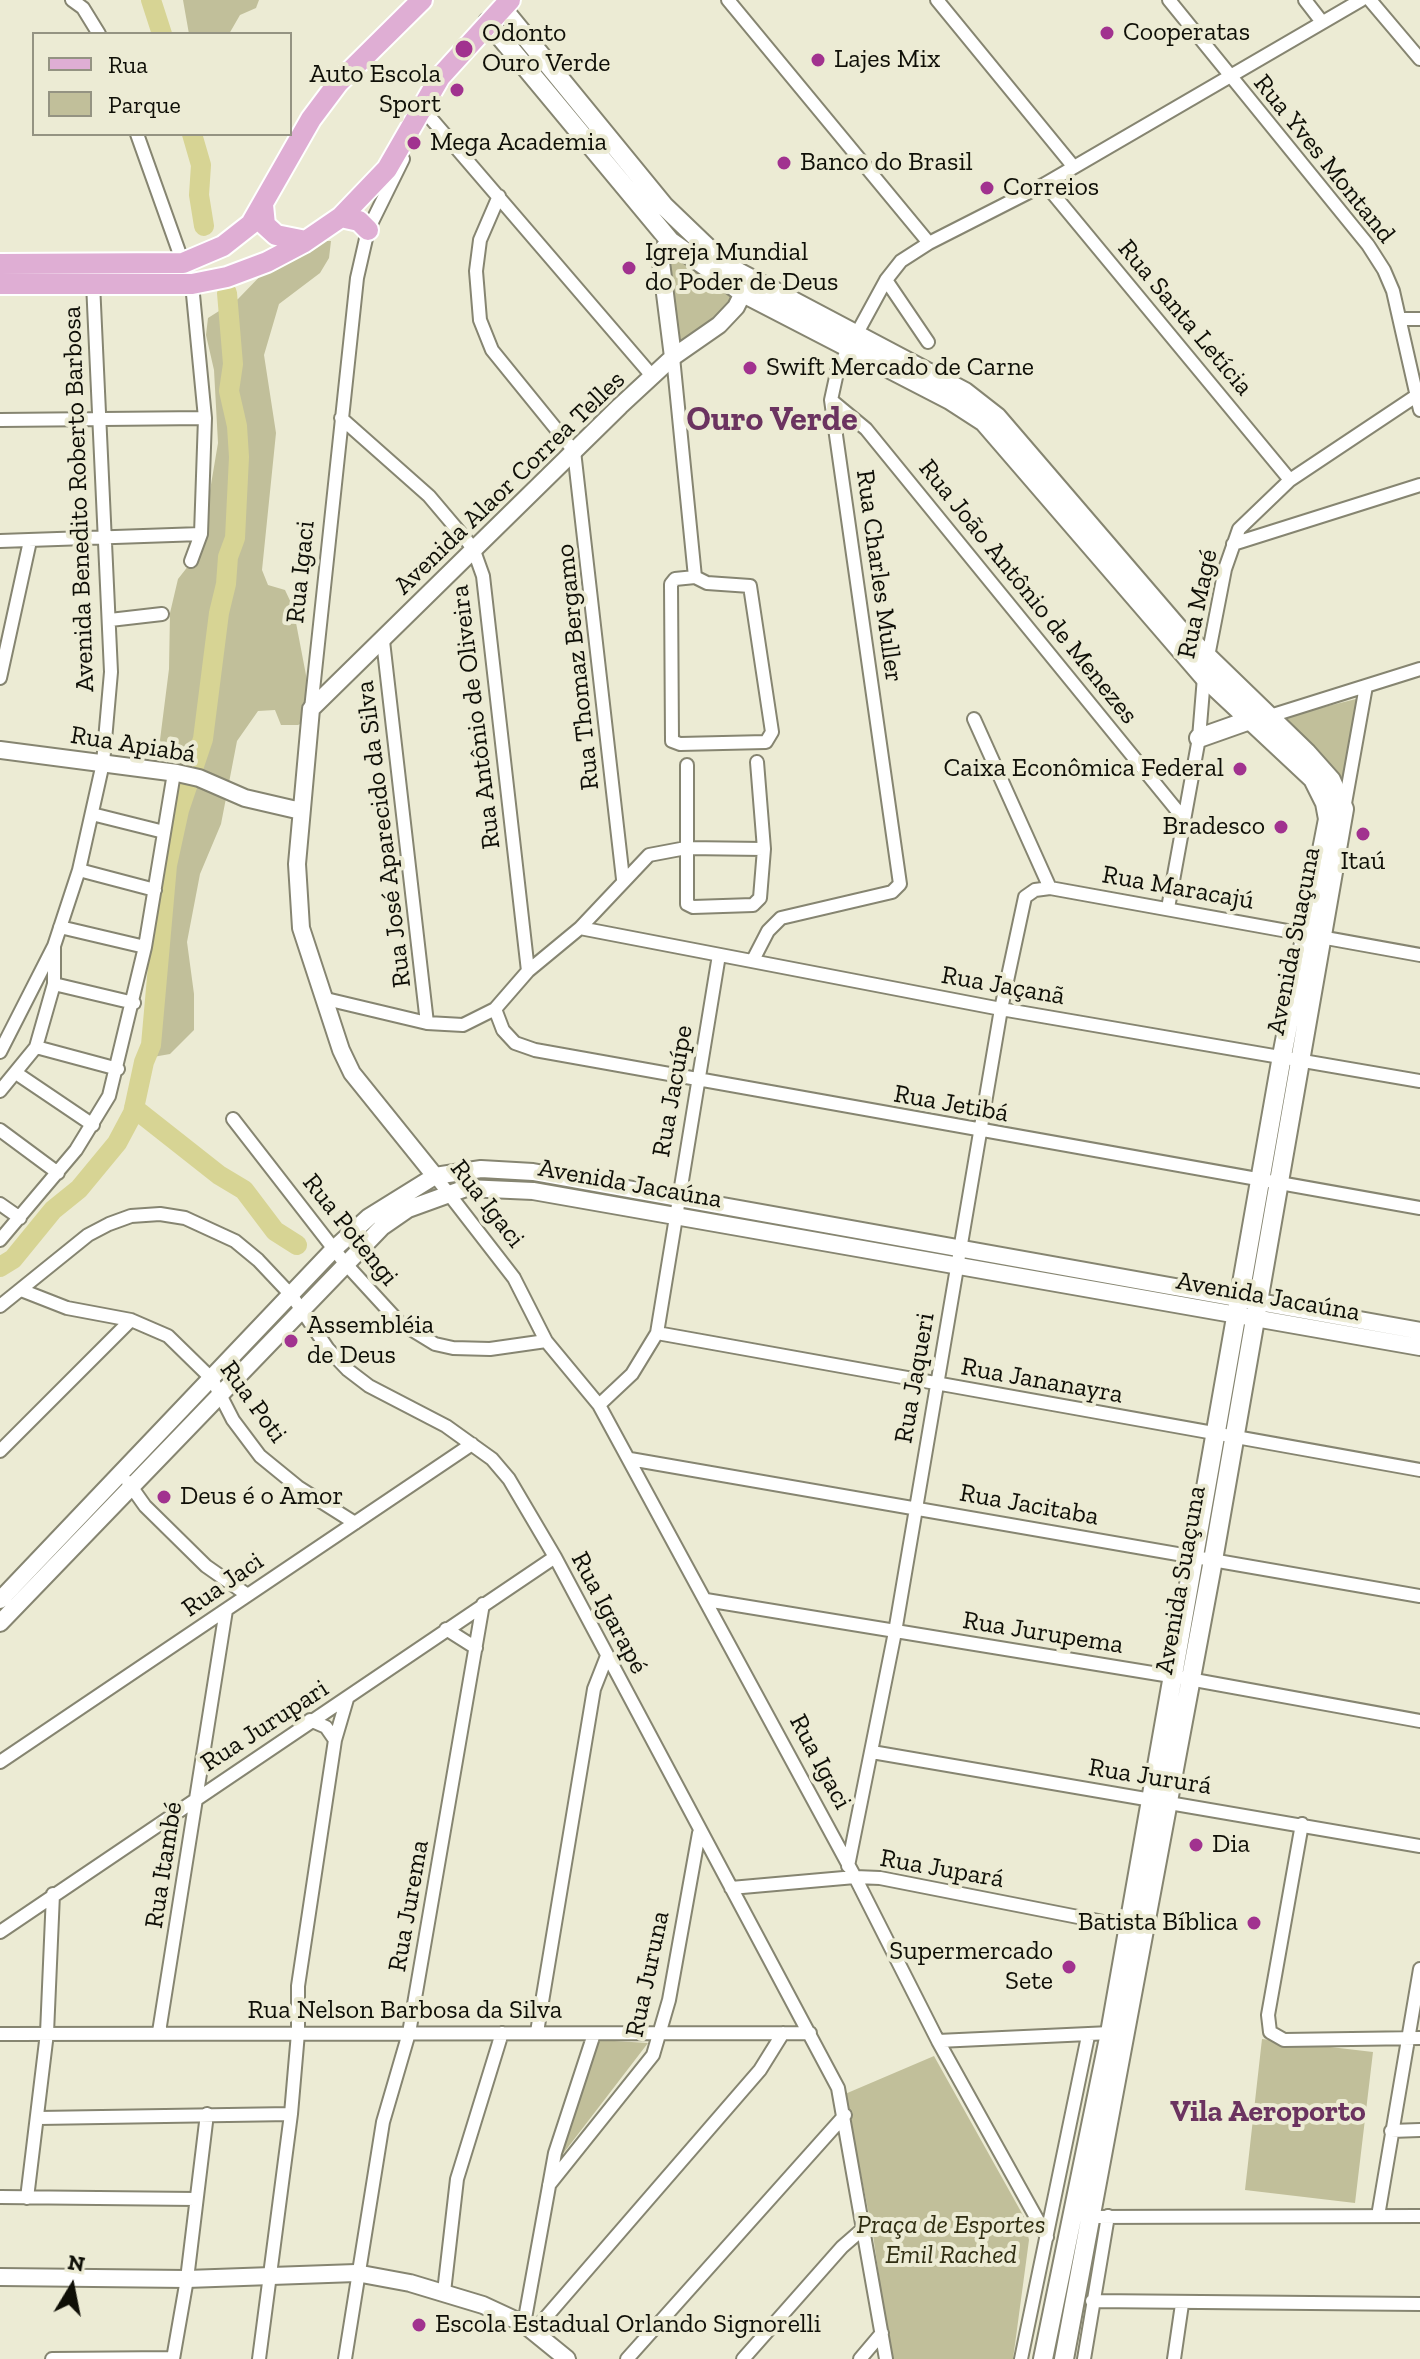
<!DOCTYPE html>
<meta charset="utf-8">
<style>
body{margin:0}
#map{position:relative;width:1420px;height:2359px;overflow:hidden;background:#ecebd4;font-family:"Zilla Slab",serif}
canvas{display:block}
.legend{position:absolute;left:32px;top:32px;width:260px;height:104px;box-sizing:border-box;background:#ecebd4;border:2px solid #949382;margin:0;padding:10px 14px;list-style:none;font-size:24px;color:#0f0f07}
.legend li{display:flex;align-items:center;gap:16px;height:40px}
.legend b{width:40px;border:2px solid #949382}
.north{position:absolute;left:32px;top:2247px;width:80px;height:80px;-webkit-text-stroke:6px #ecebd4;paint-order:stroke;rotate:10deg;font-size:22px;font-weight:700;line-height:32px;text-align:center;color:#0f0f07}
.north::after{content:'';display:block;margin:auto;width:28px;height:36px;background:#0f0f07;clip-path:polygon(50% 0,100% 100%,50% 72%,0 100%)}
</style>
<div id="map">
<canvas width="1420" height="2359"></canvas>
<ul class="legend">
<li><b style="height:10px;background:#dfaed4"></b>Rua</li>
<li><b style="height:22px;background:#c1bf9a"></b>Parque</li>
</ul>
<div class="north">N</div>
</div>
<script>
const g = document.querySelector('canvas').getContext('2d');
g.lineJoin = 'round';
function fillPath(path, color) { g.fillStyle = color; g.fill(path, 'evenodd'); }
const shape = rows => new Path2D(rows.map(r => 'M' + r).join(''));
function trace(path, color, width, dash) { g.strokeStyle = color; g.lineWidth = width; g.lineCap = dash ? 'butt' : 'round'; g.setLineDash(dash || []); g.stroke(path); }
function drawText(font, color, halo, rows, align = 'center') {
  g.font = font + ' "Zilla Slab",serif'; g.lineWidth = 8; g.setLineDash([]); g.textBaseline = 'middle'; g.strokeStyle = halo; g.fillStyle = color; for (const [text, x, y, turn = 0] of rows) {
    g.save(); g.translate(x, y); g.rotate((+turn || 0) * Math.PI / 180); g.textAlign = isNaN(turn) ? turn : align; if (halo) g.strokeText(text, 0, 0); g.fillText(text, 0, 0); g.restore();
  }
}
fillPath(shape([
 [183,0,259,0,256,8,240,15,229,34,189,34],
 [314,241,331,241,329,258,320,273,279,304,264,355,276,433,262,570,268,585,285,590,293,607,314,717,298,725,281,725,275,710,258,711,237,741,221,824,200,874,187,942,194,994,194,1030,170,1054,153,1057,149,1056,149,1027,156,936,177,793,160,740,169,669,170,613,178,579,189,565,203,532,218,443,214,370,206,335,208,318,238,299,267,269],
 [677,256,736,294,727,312,676,345,669,262],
 [1360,698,1346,790,1280,718],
 [1262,2039,1373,2052,1355,2203,1245,2190],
 [598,2040,648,2043,562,2155],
 [934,2056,1024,2217,1029,2240,1013,2359,891,2359,873,2235,845,2094]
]), '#c1bf9a');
trace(shape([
 [151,0,162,34],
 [192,134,201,165,199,195,204,226],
 [134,1108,219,1175,244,1190,275,1231,297,1245],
 [0,1267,13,1259,53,1210,79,1189,117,1143,133,1113,144,1062,151,1045,167,865,179,810,203,739,219,613,226,584,228,557,235,538,239,457,237,426,229,391,233,364,227,293]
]), '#d7d494', 20);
const minor = shape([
 [72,0,83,8,99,34],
 [728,0,929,243],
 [937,0,1073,166],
 [1169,0,1368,245,1384,270,1393,291,1420,410],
 [1305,0,1322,22],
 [1370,0,1420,59],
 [422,108,653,377],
 [137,134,183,263],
 [1045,184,1290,480],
 [499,196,480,240,476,271,480,320,492,350,574,451,623,879],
 [886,280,928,342],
 [1400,319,1420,319],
 [673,357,695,577],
 [831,400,866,429,1184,819],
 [341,418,429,496,473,548,483,576,528,971],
 [0,420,205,418],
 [0,541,201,534],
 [1233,544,1420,485],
 [191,561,201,534,205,418,192,284],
 [695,577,707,583,750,586,772,732,766,742,680,744,672,741,671,584,675,579,695,577],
 [110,620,162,614],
 [383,641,427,1023],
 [0,678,30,541],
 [311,709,357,278,368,230,403,159],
 [1270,716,1420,669],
 [974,719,1050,888],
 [687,765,687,904,693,907,753,905,760,898,764,849,757,762],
 [1344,809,1366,686],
 [92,814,164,832],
 [79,870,155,890],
 [1168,908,1199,738,1204,677,1225,569,1239,529,1290,480,1416,396],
 [60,927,145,947],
 [580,928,1001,1009,1420,1081],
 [753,960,768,931,781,918,892,892,900,884,831,400,838,368,886,280,901,261,929,243,1045,184,1361,0],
 [54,984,134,1003],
 [326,999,427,1023,463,1025,495,1009,528,971,580,928,649,855,686,848,764,849],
 [495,1009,503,1030,515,1043,535,1050,1420,1208],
 [36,1047,118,1069],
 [0,1052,54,946,79,870,103,763,111,672,93,283],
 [16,1073,93,1125],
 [0,1091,36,1047,54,984,54,946],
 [233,1119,344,1262,399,1322,435,1344,453,1348,490,1349,546,1341],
 [0,1130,58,1173],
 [435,1176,514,1278,546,1341,599,1405,855,1877,938,2041,1047,2237],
 [0,1204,20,1218],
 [0,1240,76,1150,109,1096,145,947,174,773],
 [21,1290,67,1308,131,1320,168,1336,212,1379,233,1420,260,1456,298,1487,355,1523],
 [0,1306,88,1235,109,1224,131,1216,160,1214,185,1218,235,1241,258,1260,292,1296,328,1349,348,1370,369,1386,446,1426,492,1459,509,1479,555,1557,838,2088,886,2359],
 [657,1333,1420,1470],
 [599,1405,632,1374,657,1333,719,955],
 [0,1451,131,1320],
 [630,1459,1420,1596],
 [128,1482,145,1506,206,1566,246,1594],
 [706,1600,1189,1679,1420,1721],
 [446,1629,476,1648],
 [310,1720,326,1727,335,1740],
 [872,1752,1420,1846],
 [0,1762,472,1444],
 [1302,1824,1268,2015,1270,2032,1284,2040,1420,2038],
 [848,1866,895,1632,1001,1009,1025,897,1035,890,1050,888,1420,955],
 [731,1888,855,1877,880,1878,1134,1928],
 [0,1932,555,1557],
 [159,2032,226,1610],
 [537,2032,594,1689,607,1656],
 [0,2034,810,2033],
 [938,2041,1110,2033],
 [39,2118,291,2114],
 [1391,2131,1420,2130],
 [549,2185,653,2055,669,2000,699,1833],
 [0,2197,196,2199],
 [27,2198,47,2033,53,1894],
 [1378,2216,1420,1969],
 [1090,2217,1420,2216],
 [444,2292,457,2179,502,2033],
 [1092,2301,1420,2304],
 [524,2324,555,2153,594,2034],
 [534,2331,760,2070,783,2033],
 [52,2359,173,2358],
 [173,2359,187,2279,207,2114],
 [259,2359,291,2114,298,2033,298,1986,335,1740,347,1699],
 [345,2359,383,2122,409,2033,483,1604],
 [627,2359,845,2115],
 [743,2359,842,2247,865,2227],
 [860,2359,882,2333],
 [1021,2359,1088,2036],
 [1084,2359,1108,2216],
 [1174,2359,1182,2304]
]);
const tertiary = shape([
 [670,241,661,251,661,262,673,357],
 [0,750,177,773,199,778,245,798,301,811],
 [435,1176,352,1073,341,1050,301,928,297,864,311,709,620,406,673,357,719,325,736,307,743,293],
 [0,1600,334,1249,369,1217,435,1176,481,1169,533,1172,1420,1331],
 [0,1623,382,1227,408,1209,466,1188,533,1191,1420,1347],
 [0,2277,187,2279,356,2273,410,2283,483,2305,524,2324,567,2359]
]);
const secondary = shape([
 [502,8,664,206,713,253,738,272,965,392,997,417,1179,629,1307,753,1331,780,1344,809,1213,1560,1064,2359],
 [488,22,670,241,743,293,950,400,984,422,1204,677,1313,779,1325,803,1328,819,1282,1056,1110,2033,1043,2359],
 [1199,738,1250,720]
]);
const primary = shape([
 [263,205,265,225,276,235,306,241],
 [341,217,359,221,368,230],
 [0,264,183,263,223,246,251,224,311,119,338,83,422,0],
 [0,284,192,284,227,277,267,262,303,243,341,217,387,169,440,77,510,0]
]);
trace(minor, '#868571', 16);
trace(tertiary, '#868571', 20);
trace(secondary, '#868571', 22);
trace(primary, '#fff', 24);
trace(minor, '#fff', 12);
trace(tertiary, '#fff', 16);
trace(secondary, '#fff', 18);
trace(primary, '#dfaed4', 20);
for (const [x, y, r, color] of [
 [1107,33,8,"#a1328f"],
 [464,49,10,"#a1328f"],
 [818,60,8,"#a1328f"],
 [457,90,8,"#a1328f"],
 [414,143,8,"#a1328f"],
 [784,163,8,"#a1328f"],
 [987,188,8,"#a1328f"],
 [629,268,8,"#a1328f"],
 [750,368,8,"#a1328f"],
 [1240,769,8,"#a1328f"],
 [1281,827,8,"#a1328f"],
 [1363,834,8,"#a1328f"],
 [291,1341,8,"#a1328f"],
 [164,1497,8,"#a1328f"],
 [1196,1845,8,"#a1328f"],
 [1254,1923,8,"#a1328f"],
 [1069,1967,8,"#a1328f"],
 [419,2325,8,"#a1328f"]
]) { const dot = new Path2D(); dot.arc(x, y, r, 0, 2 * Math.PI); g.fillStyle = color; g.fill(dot); trace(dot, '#ecebd4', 3); }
drawText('26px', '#0f0f07', '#ecebd4', [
 ["Cooperatas",1123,33],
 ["Odonto",482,34],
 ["Ouro Verde",482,64],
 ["Lajes Mix",834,60],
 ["Auto Escola",441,75,"right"],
 ["Sport",441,105,"right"],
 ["Mega Academia",430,143],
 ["Banco do Brasil",800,163],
 ["Correios",1003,188],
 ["Igreja Mundial",645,253],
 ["do Poder de Deus",645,283],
 ["Swift Mercado de Carne",766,368],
 ["Caixa Econômica Federal",1224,769,"right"],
 ["Bradesco",1265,827,"right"],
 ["Itaú",1363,862,"center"],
 ["Assembléia",307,1326],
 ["de Deus",307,1356],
 ["Deus é o Amor",180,1497],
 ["Dia",1212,1845],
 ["Batista Bíblica",1238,1923,"right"],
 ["Supermercado",1053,1952,"right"],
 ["Sete",1053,1982,"right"],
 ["Escola Estadual Orlando Signorelli",435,2325]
], 'left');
drawText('26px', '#0f0f07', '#ecebd4', [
 ["Rua Yves Montand",1324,159,51],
 ["Rua Santa Letícia",1185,318,50],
 ["Avenida Alaor Correa Telles",510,483,-44],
 ["Avenida Benedito Roberto Barbosa",79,499,-92],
 ["Rua Igaci",301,572,-84],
 ["Rua Charles Muller",879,576,82],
 ["Rua João Antônio de Menezes",1028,592,51],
 ["Rua Magé",1198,604,-78],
 ["Rua Thomaz Bergamo",578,667,-96],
 ["Rua Antônio de Oliveira",476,717,-97],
 ["Rua Apiabá",133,745,9],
 ["Rua José Aparecido da Silva",384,834,-97],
 ["Rua Maracajú",1178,888,10],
 ["Avenida Suaçuna",1294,941,-79],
 ["Rua Jaçanã",1003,986,10],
 ["Rua Jacuípe",673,1091,-80],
 ["Rua Jetibá",951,1104,10],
 ["Avenida Jacaúna",630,1184,10],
 ["Rua Igaci",487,1204,52],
 ["Rua Potengi",350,1230,51],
 ["Avenida Jacaúna",1268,1297,10],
 ["Rua Jaqueri",915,1378,-80],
 ["Rua Jananayra",1042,1381,10],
 ["Rua Poti",253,1402,54],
 ["Rua Jacitaba",1029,1505,10],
 ["Avenida Suaçuna",1181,1580,-80],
 ["Rua Jaci",223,1585,-35],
 ["Rua Igarapé",609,1613,62],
 ["Rua Jurupema",1043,1633,9],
 ["Rua Jurupari",265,1726,-33],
 ["Rua Igaci",820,1762,62],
 ["Rua Jururá",1150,1777,9],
 ["Rua Itambé",164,1865,-81],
 ["Rua Jupará",942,1869,10],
 ["Rua Jurema",409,1906,-80],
 ["Rua Juruna",648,1974,-78],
 ["Rua Nelson Barbosa da Silva",405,2011]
]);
drawText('italic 26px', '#2f2d11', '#ecebd4', [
 ["Praça de Esportes",951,2226],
 ["Emil Rached",951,2256]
]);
drawText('bold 30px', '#6b3360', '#ecebd4', [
 ["Vila Aeroporto",1268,2112]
]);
drawText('bold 34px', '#6b3360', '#ecebd4', [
 ["Ouro Verde",772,420]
]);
</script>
